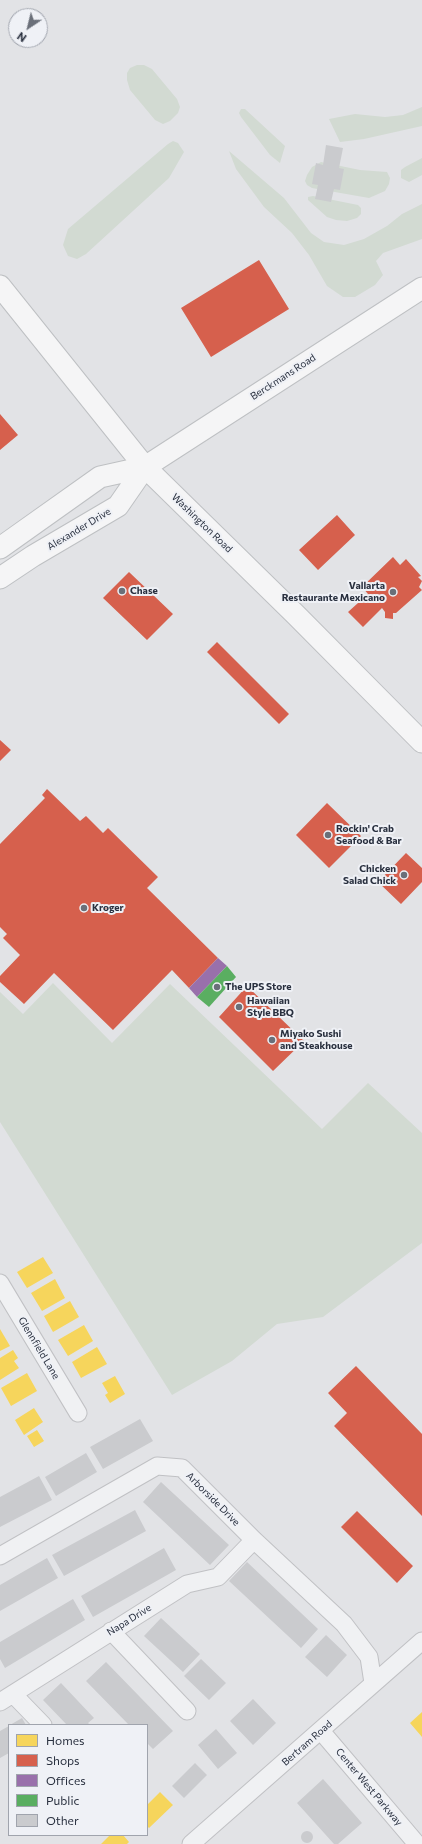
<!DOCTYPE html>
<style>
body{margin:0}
#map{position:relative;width:422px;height:1844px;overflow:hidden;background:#e2e3e6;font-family:Commissioner,sans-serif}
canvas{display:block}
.legend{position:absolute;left:8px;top:1724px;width:140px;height:112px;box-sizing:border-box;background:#eff1f6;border:1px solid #a0a4ad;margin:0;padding:5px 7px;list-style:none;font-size:12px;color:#29303f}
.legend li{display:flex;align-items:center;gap:8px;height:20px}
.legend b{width:20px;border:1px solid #a0a4ad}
.north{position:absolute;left:8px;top:8px;width:40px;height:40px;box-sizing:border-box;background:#eff1f6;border:1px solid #a0a4ad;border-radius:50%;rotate:215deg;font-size:11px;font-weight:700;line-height:16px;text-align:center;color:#29303f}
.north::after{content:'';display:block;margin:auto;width:14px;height:18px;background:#6a6f79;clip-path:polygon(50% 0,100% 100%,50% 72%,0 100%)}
</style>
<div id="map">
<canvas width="422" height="1844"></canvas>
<ul class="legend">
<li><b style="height:11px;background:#f6d55c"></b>Homes</li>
<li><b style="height:11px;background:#d6604d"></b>Shops</li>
<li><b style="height:11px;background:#9970ab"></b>Offices</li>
<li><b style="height:11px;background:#5aae61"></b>Public</li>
<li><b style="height:11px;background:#cacbce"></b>Other</li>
</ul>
<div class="north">N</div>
</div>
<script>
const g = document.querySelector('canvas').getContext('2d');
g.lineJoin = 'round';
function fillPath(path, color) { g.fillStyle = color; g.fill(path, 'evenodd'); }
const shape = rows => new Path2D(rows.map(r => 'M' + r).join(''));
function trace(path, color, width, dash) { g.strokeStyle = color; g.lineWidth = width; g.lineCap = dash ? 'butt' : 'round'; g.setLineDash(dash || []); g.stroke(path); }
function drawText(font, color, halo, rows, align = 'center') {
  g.font = font + ' Commissioner,sans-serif'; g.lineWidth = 4; g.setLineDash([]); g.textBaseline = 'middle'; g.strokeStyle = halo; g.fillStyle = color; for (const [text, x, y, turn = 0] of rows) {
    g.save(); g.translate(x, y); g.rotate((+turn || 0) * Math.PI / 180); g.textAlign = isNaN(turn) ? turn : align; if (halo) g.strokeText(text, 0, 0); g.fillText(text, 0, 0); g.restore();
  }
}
fillPath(shape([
 [137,65,144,65,152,69,177,99,180,107,178,113,170,121,163,124,155,120,130,90,127,80,127,73,130,68],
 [422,107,422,126,364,139,340,142,329,119,355,114,385,117,403,115],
 [241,109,245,109,285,146,280,163,270,155,241,117,239,113],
 [173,141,178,143,184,152,169,178,86,254,77,259,68,256,63,245,68,229,168,144],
 [229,151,284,198,311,233,324,242,344,245,364,239,387,226,402,214,422,204,422,239,383,253,376,261,383,275,375,285,355,297,343,297,327,286,309,255,292,233,264,207,236,169],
 [422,158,422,175,409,182,401,178,401,170,405,167],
 [321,162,360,170,387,172,390,178,389,184,385,191,369,198,312,188,307,185,305,181,307,175,312,167],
 [313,196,358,205,361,208,361,214,357,218,347,221,336,220,327,217,308,200,308,197],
 [53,983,112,1043,170,984,322,1129,368,1083,422,1133,422,1243,323,1317,277,1324,232,1361,172,1395,0,1122,0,992,23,1014]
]), '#d2dad2');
fillPath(shape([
 [43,1257,53,1273,27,1288,17,1272],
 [55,1279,65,1298,42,1311,31,1293],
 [70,1301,79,1317,53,1332,44,1316],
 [84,1325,93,1341,68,1356,58,1340],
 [0,1329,10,1346,0,1351],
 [97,1347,107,1364,81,1378,72,1362],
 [13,1350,18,1358,14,1361,19,1368,0,1380,0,1358],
 [27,1373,37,1391,11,1406,1,1388],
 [115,1376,125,1394,110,1403,105,1395,108,1393,102,1383],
 [34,1408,43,1422,24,1435,15,1420],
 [37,1430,44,1441,34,1447,27,1436],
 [422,1712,422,1737,410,1723],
 [160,1792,173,1805,149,1828,147,1826,147,1805],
 [110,1835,123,1835,129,1842,127,1844,101,1844]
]), '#f6d55c');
fillPath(shape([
 [259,260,289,309,211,357,181,308],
 [0,414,18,435,0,450],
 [337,515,355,535,318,570,299,550],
 [393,557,400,565,406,559,421,576,418,577,422,581,419,587,422,590,396,613,393,613,393,619,385,618,385,612,382,608,363,627,348,612,368,594,362,587],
 [129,572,173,614,147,640,103,598],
 [217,642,289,714,279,724,207,652],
 [0,740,11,750,0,761],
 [47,789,80,821,86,816,103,833,108,828,158,877,147,888,218,958,189,988,172,970,113,1030,54,973,24,1004,0,982,0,976,20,955,3,938,7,934,0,927,0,844,45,798,42,795],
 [327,803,361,836,329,868,296,835],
 [406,853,422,868,422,882,401,904,378,882],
 [247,986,304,1041,273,1071,219,1017],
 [356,1366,422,1434,422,1516,334,1426,347,1413,328,1393],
 [357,1511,413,1566,397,1583,341,1527]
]), '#d6604d');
fillPath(shape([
 [218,958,227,966,197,997,189,988]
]), '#9970ab');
fillPath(shape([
 [227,966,236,977,209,1007,197,997]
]), '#5aae61');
fillPath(shape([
 [326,145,343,148,339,168,344,169,340,190,334,189,331,202,315,199,318,185,312,184,316,163,323,165],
 [140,1419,153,1441,103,1469,90,1447],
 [86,1453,97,1472,56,1496,45,1477],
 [39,1476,52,1500,0,1527,0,1497],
 [161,1482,229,1545,210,1565,143,1502],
 [135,1510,146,1531,64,1576,52,1555],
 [164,1548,176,1570,93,1617,81,1596],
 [47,1558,58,1578,0,1611,0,1585],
 [247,1562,318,1629,301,1648,229,1581],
 [73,1599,85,1620,5,1668,0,1659,0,1642],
 [161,1618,200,1654,183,1672,144,1636],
 [326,1635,347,1655,327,1677,305,1657],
 [201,1659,226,1683,209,1700,184,1676],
 [106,1662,173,1731,153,1749,147,1743,147,1725,129,1725,86,1681],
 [61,1683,94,1718,88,1723,90,1725,67,1725,43,1700],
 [253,1699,276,1723,253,1745,230,1721],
 [22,1718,26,1725,10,1725],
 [9,1726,9,1753,0,1758,0,1731],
 [216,1729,237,1753,218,1769,198,1745],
 [195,1763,207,1775,184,1798,172,1786],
 [323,1779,362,1823,338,1844,334,1844,297,1803],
 '301 1837a6 6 0 1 1 12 0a6 6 0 1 1-12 0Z'
]), '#cacbce');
const minor = shape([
 [0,1283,78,1413],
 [0,1556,157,1466,182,1468,254,1540,344,1624,369,1657,373,1683],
 [111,1631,187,1711],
 [13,1694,43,1725],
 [0,1702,187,1584,218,1577,254,1540],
 [321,1731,417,1844],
 [191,1844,422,1641]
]);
const major = shape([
 [0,286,145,467,296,615,422,742],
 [0,548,100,477,145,467,422,288],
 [0,578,33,556,118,506,145,467]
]);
trace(minor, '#c0c1c4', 19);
trace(major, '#bec0c3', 23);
trace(minor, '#f0f1f3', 17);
trace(major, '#f5f5f6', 21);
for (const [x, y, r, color] of [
 [122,591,4,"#6a6f79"],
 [393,592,4,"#6a6f79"],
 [328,835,4,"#6a6f79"],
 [404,875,4,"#6a6f79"],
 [84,908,4,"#6a6f79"],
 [217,987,4,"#6a6f79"],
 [239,1007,4,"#6a6f79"],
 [272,1040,4,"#6a6f79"]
]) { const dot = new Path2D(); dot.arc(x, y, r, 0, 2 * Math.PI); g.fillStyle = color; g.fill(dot); trace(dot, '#eff1f6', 1.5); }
drawText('10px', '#29303f', '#eff1f6', [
 ["Berckmans Road",283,377,-33],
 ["Washington Road",202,523,44],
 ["Alexander Drive",79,529,-31],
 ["Glennfield Lane",39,1348,59],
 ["Arborside Drive",213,1499,45],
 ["Napa Drive",129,1620,-32],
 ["Bertram Road",307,1743,-41],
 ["Center West Parkway",369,1787,50]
]);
drawText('bold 10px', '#29303f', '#eff1f6', [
 ["Vallarta",385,586,"right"],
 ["Restaurante Mexicano",385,598,"right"],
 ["Chase",130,591],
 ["Rockin' Crab",336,829],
 ["Seafood & Bar",336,841],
 ["Chicken",396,869,"right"],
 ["Salad Chick",396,881,"right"],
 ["Kroger",92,908],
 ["The UPS Store",225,987],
 ["Hawaiian",247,1001],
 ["Style BBQ",247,1013],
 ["Miyako Sushi",280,1034],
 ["and Steakhouse",280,1046]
], 'left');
</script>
